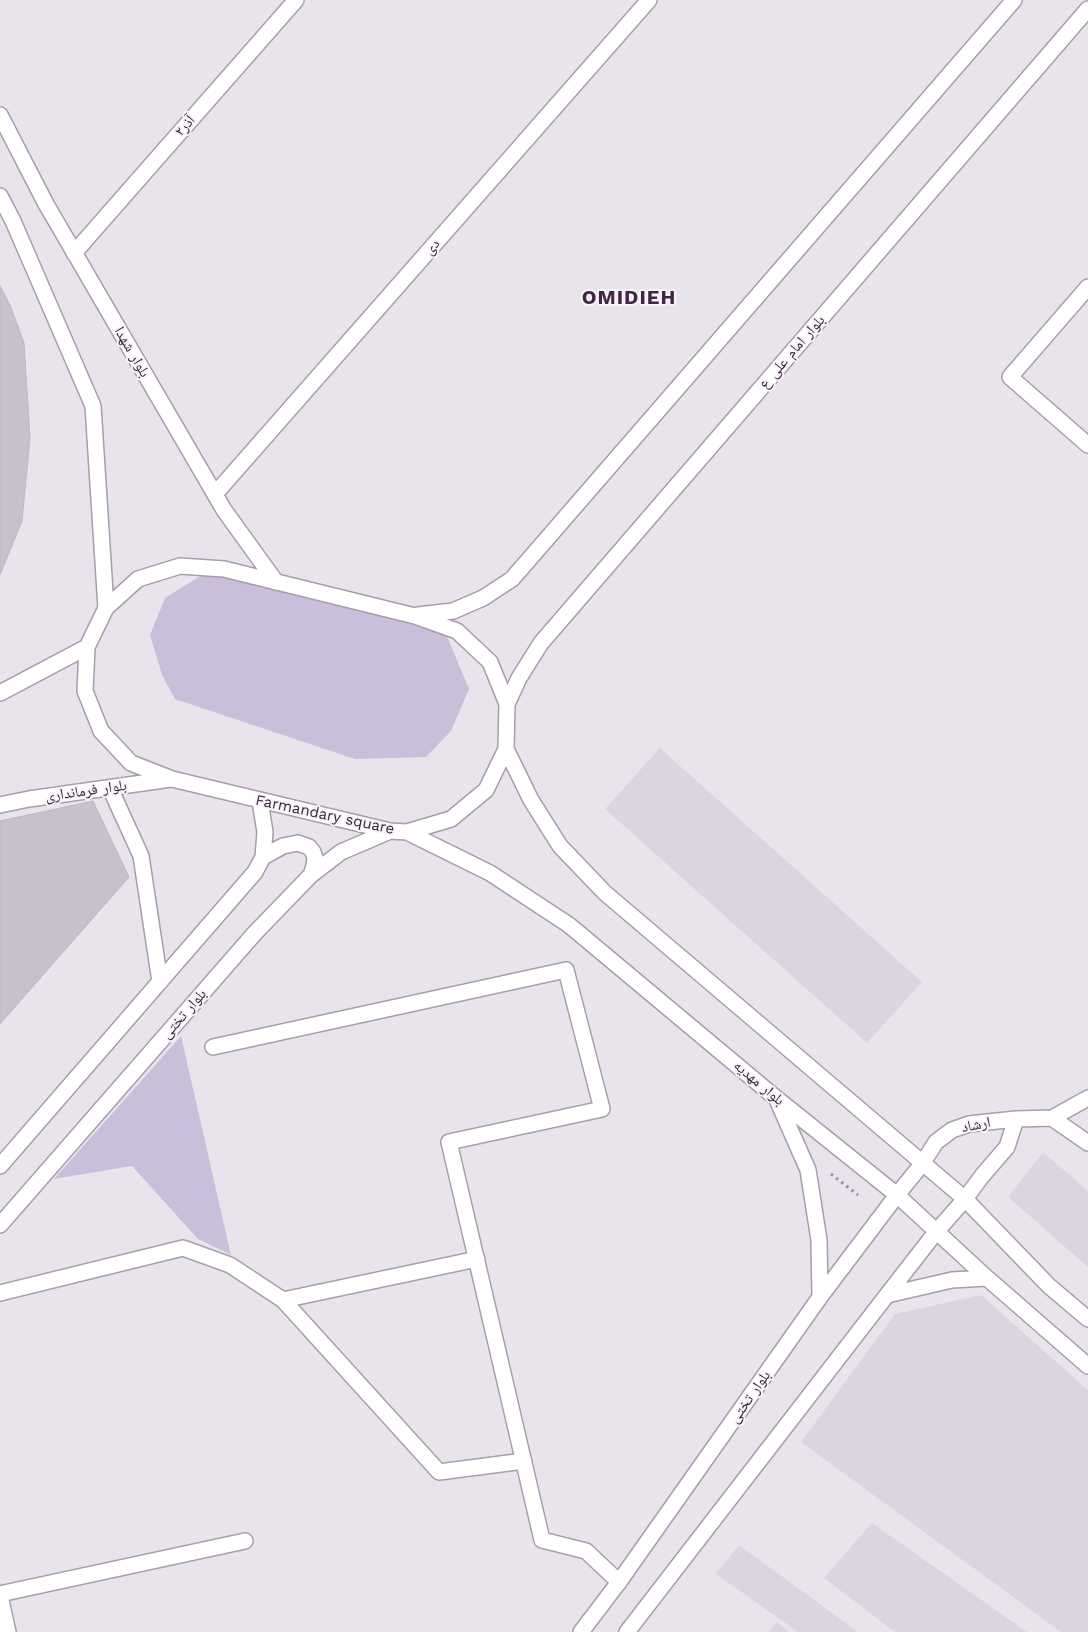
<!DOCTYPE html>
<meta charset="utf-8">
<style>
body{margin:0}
canvas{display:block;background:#e9e4eb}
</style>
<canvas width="1088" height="1632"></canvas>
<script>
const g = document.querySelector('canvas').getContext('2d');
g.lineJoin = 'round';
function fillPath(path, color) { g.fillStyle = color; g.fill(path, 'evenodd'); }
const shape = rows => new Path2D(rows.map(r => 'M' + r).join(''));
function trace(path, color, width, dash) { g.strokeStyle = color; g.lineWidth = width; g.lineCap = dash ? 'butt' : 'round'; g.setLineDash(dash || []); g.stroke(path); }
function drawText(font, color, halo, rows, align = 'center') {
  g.font = font + ' "Work Sans","Noto Naskh Arabic",sans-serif'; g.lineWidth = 4; g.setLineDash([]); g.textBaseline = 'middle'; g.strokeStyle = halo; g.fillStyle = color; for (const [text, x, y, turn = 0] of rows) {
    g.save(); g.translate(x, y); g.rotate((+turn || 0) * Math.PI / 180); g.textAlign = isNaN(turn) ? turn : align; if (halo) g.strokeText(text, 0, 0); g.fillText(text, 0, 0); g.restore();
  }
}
fillPath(shape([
 [660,748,922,982,867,1043,605,809],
 [1043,1152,1088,1191,1088,1267,1008,1197],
 [981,1295,1088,1390,1088,1632,1061,1632,801,1442,895,1314],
 [872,1523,1027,1632,895,1632,824,1578],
 [739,1545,858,1632,798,1632,716,1574],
 [777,1622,789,1632,768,1632]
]), '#dcd5df');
fillPath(shape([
 [204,574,316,597,446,634,469,689,451,731,426,757,355,759,175,699,162,675,150,635,165,598],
 [181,1036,231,1255,198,1239,132,1166,54,1179]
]), '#cabfda');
const building = shape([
 [0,286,10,305,24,343,30,438,22,521,0,575,0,286],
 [93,801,129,877,0,1024,0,821,93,801]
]);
fillPath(building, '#c8c0cc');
trace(building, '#c0b7c4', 1);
const street = shape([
 [74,253,296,0],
 [1088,287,1010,377,1088,445],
 [215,494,649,0],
 [213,1047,566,970,602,1109,449,1142,542,1540,586,1551,619,1582],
 [1052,1118,1088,1143],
 [922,1164,936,1142,952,1130,969,1124,1016,1119,1052,1118,1088,1098],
 [965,1199,982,1176,1007,1147,1016,1119],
 [0,1293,183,1248,230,1265,283,1300,439,1472,524,1461],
 [283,1300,477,1259],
 [0,1594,245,1541],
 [0,1596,8,1632]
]);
const secondary = shape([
 [0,115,46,204,224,510,276,582],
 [0,196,13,221,93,406,106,608],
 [180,566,224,569,415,616,457,631,490,662,507,704,506,749,486,790,451,819,407,832,390,831,172,779,131,763,101,731,85,691,87,647,106,608,138,579,180,566],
 [418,615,453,611,483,598,512,579,1014,0],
 [0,693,87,647],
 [507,704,519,678,541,643,1088,9],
 [506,749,531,800,560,846,605,893,965,1199,1049,1286,1088,1319],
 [110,788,141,856,160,982],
 [0,805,29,799,171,779],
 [407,832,490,873,569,925,776,1098,897,1195,987,1278,1088,1366],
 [263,857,283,846,298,843,309,847,313,852,315,858,314,866,311,875],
 [778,1102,808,1170,819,1240,820,1297],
 [0,1166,255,872,263,857,265,832,260,801],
 [0,1225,254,934,311,875,341,852,390,831],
 [887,1295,952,1280,987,1278],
 [581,1632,619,1582,820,1297,897,1195,922,1164],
 [627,1632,887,1295,936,1232,965,1199]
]);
trace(street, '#a99fac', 18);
trace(secondary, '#aa9bad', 18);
trace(shape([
 [831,1174,858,1195]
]), '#a588ab', 3, [2.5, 4]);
trace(street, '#fff', 15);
trace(secondary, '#fff', 15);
drawText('15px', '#38253b', '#f7f4f8', [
 ["آذر۲",185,126,-49],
 ["دی",432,247,-49],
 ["بلوار شهدا",132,352,60],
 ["بلوار امام علی ع",792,352,-49],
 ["بلوار فرمانداری",86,791,-8],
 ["Farmandary square",325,815,12],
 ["بلوار تختی",184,1014,-49],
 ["بلوار مهدیه",759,1083,40],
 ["ارشاد",976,1125,-11],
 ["بلوار تختی",750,1397,-55]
]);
g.letterSpacing = '1px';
drawText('bold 20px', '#46244a', '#f7f4f8', [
 ["OMIDIEH",629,298]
]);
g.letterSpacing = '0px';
</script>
